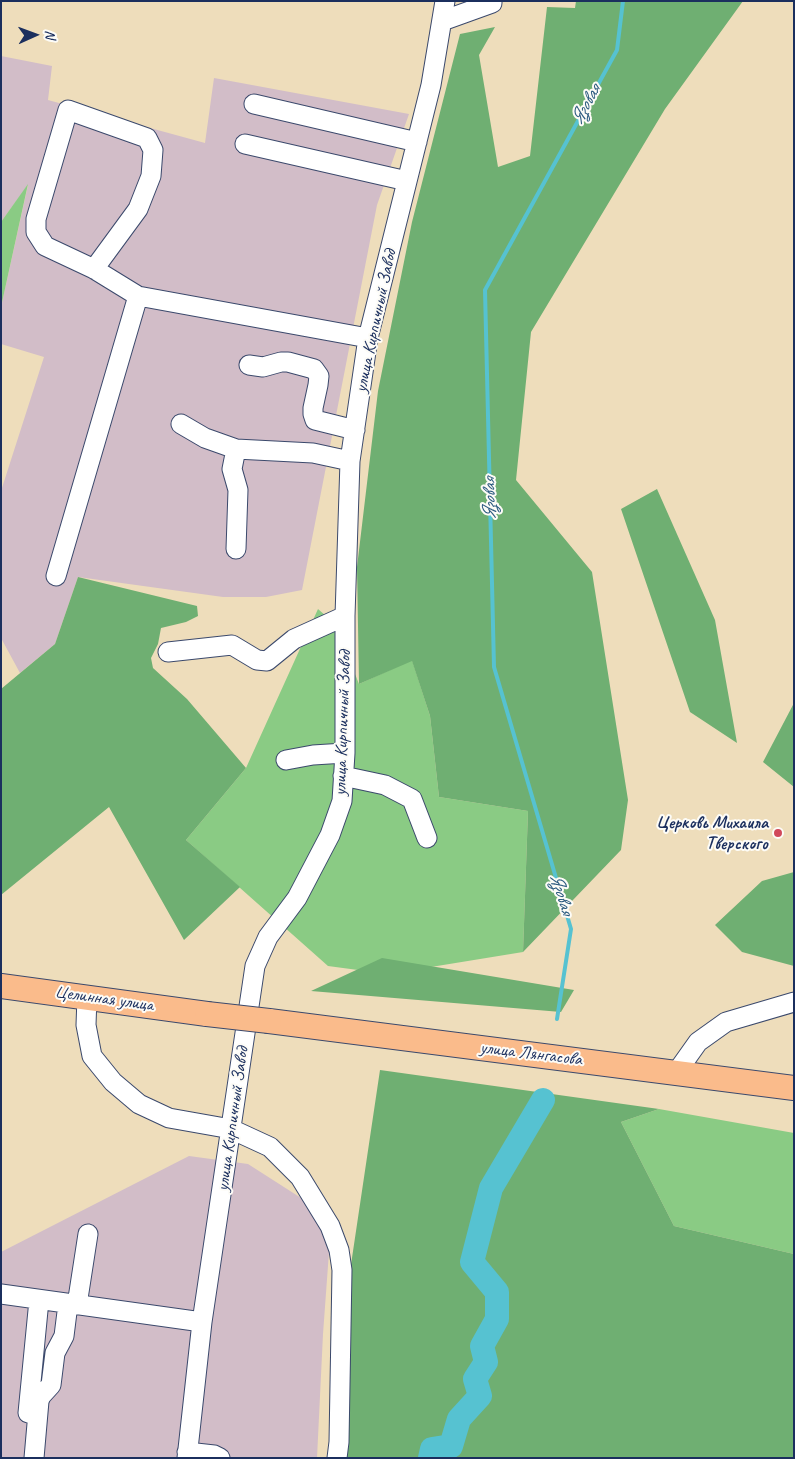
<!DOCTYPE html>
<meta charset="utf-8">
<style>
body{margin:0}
#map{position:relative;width:795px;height:1459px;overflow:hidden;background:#edb;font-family:Caveat,sans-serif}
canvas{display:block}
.frame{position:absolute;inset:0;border:2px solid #1b2f5e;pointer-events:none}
.north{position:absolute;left:10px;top:10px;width:50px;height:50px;-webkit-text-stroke:4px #fdfcf7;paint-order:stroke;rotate:88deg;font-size:14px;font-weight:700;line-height:20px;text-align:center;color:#1b2f5e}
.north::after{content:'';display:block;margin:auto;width:18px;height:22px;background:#1b2f5e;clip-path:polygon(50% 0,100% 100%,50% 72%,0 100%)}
</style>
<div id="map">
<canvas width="795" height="1459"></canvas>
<div class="frame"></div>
<div class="north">N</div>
</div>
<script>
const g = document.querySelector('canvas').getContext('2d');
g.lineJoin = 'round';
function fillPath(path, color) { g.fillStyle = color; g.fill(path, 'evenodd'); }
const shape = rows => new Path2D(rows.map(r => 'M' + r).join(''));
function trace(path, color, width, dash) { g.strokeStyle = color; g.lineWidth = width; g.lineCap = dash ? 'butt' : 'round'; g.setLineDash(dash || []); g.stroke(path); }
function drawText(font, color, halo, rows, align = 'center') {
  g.font = font + ' Caveat,sans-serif'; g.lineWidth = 4; g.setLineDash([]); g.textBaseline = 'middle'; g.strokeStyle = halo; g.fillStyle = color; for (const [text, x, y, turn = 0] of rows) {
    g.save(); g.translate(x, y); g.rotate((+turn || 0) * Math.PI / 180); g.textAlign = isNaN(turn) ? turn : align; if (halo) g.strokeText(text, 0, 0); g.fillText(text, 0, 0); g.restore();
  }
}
fillPath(shape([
 [1,56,52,66,48,100,205,143,214,78,409,114,377,205,302,590,266,597,223,597,78,577,55,644,20,673,1,638,1,491,44,357,1,344,1,307,28,185,1,222],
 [189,1156,248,1164,312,1205,329,1252,323,1334,317,1458,1,1458,1,1252]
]), '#d2bdc8');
fillPath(shape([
 [28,184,1,307,1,222],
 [318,609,335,624,359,684,412,660,430,716,439,797,528,811,523,952,388,974,328,966,186,840,246,768],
 [659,1109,794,1133,794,1254,674,1226,621,1122]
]), '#8acb84');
fillPath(shape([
 [576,1,743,1,665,109,531,332,516,480,592,572,628,800,621,850,523,952,528,811,439,797,430,716,412,661,359,684,357,567,378,391,412,222,460,34,495,27,479,55,498,167,530,156,547,7,575,8],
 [657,489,715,620,737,743,690,712,621,509],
 [78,577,197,606,198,616,186,622,161,628,158,644,151,658,153,668,187,699,246,768,186,840,240,887,184,940,109,807,1,895,1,689,55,644],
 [794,703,794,787,763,762],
 [794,872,794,966,742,952,715,925,762,881],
 [382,958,574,990,561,1012,311,991],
 [380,1070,659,1109,621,1122,674,1226,794,1254,794,1458,344,1458,349,1278]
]), '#6faf72');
trace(shape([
 [557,1019,571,929,494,667,485,290,617,50,623,1]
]), '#56c2d1', 4);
trace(shape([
 [430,1458,432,1449,451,1446,459,1419,480,1396,475,1379,486,1362,482,1346,497,1319,497,1292,472,1262,491,1188,543,1100]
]), '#56c2d1', 24);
const minor = shape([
 [442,21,492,3,492,1],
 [254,104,417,142],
 [245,144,407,181],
 [94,269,138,209,151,176,153,150,147,138,68,110,36,219,36,232,45,246,94,269,138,296,368,338],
 [249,365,263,367,281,362,288,362,314,369,319,376,318,385,313,408,313,414,315,420,355,430],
 [181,424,205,438,236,449],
 [236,549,238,490,232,469,236,449,313,453,350,461],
 [56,576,138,296],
 [168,652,232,645,257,660,267,661,294,639,345,616],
 [286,760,313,755,345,753],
 [343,776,385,785,412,799,427,838],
 [87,997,86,1025,92,1056,113,1082,139,1104,169,1118,231,1129,270,1147,300,1177,330,1226,339,1250,342,1270,339,1442,337,1458],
 [676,1073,698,1042,726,1022,794,1002],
 [1,1294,202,1322],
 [77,1305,88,1234],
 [28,1413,39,1300],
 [187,1452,214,1455,220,1458],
 [34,1458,39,1401,41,1396,51,1385,55,1353,64,1336,68,1304],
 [187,1458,202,1322,255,966,268,937,297,898,330,835,342,801,345,753,345,616,350,461,368,338,431,85,445,1]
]);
const major = shape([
 [1,986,207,1014],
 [269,1021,794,1088]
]);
trace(minor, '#3b496c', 21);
trace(major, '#3b496c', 26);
trace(minor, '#fff', 19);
trace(major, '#fabb8b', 24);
const majorBridge = shape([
 [207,1014,269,1021]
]);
trace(majorBridge, '#3b496c', 26, []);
trace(majorBridge, '#fabb8b', 24);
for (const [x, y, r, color] of [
 [778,833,5,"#d1495b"]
]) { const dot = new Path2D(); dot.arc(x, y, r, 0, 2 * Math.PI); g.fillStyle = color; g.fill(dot); trace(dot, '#fdfcf7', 2); }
drawText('18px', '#1b2f5e', '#fdfcf7', [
 ["улица Кирпичный Завод",376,321,-78],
 ["улица Кирпичный Завод",343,723,-88],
 ["Целинная улица",104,999,8],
 ["улица Лянгасова",531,1054,7],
 ["улица Кирпичный Завод",233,1119,-82]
]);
drawText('bold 18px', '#1b2f5e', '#fdfcf7', [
 ["Церковь Михаила",768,823],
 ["Тверского",768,844]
], 'right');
drawText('italic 19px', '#2d5b80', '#fdfcf7', [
 ["Язовая",586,105,-61],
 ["Язовая",490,499,-91],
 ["Язовая",561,894,73]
]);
</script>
